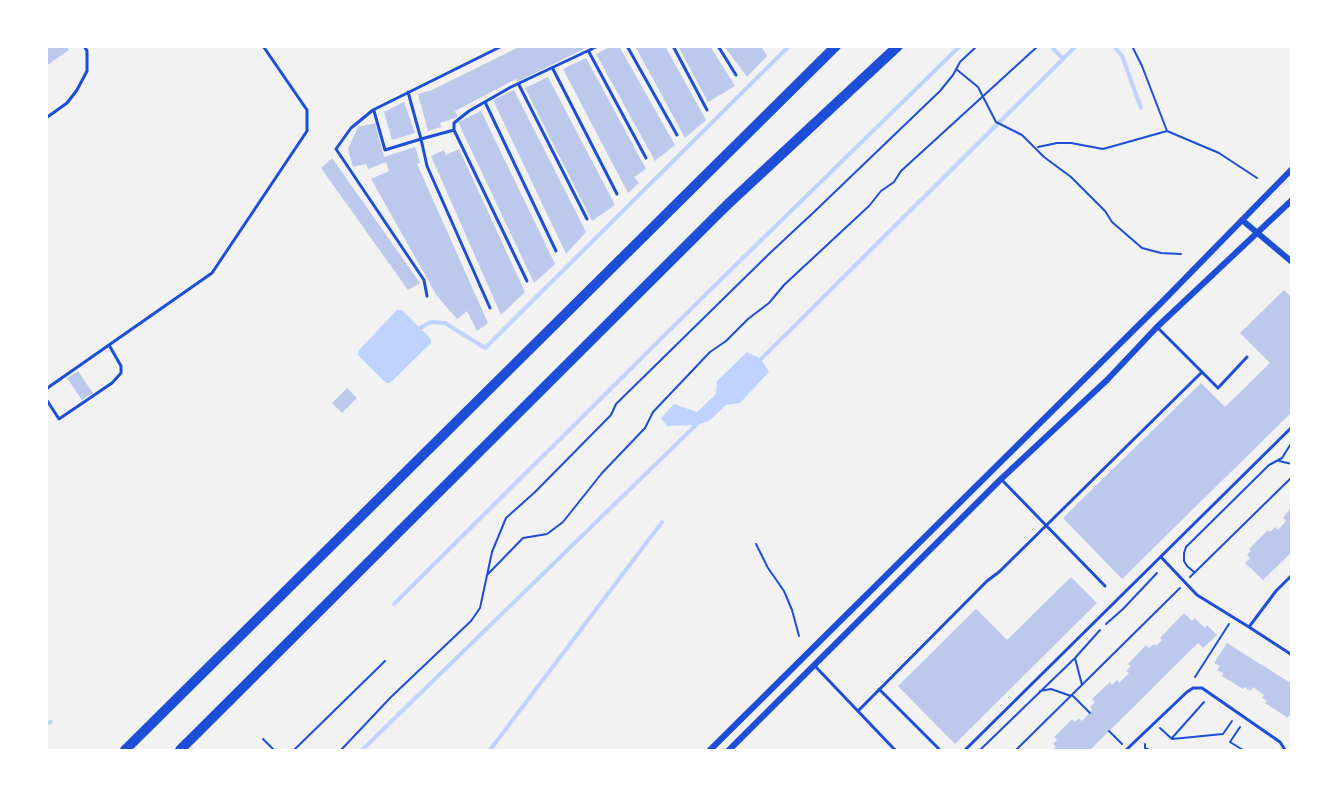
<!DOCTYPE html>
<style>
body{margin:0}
#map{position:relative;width:1338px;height:797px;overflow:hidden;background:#f2f2f2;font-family:"PT Sans Narrow",sans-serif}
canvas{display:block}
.frame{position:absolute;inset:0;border:48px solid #fff;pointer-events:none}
</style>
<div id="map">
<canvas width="1338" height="797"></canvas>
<div class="frame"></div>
</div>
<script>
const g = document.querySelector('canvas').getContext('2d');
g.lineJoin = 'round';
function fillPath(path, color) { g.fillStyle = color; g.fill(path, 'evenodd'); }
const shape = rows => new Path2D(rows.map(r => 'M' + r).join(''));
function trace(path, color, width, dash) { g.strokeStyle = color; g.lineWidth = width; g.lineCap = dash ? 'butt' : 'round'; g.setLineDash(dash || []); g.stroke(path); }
fillPath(shape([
 [397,310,402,310,431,339,431,343,390,383,386,383,358,355,358,351],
 [747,352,761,359,769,372,740,403,726,405,709,421,696,425,667,426,661,418,674,404,697,412,716,394,717,381]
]), '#bfd3fe');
trace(shape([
 [1051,46,1063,59],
 [1114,46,1122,56,1141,108],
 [420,328,431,322,445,323,485,348,789,46],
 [759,361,1076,46],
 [394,604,703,297,960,46],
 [46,723,51,722],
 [362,750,699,422],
 [490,750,662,522]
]), '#bfd3fe', 4);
fillPath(shape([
 [46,46,67,46,69,50,46,66],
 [521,46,590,46,517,82,516,79,455,111,458,117,440,123,441,127,428,131,418,94,432,90],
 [612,46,619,46,675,145,655,161,596,54],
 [635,46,665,46,706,120,685,138],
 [678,46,710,46,735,86,708,102],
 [724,46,761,46,767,56,747,77],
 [586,58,646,169,634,177,639,183,628,193,563,69],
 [548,77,615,205,592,221,525,88],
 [514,90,586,232,566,254,493,100],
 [404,102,415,133,392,140,384,112],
 [481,111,555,264,534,283,458,122],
 [375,123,384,157,415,147,420,163,417,164,488,323,477,331,467,311,457,319,437,296,371,179,389,171,386,162,368,169,366,164,353,167,348,149,358,127],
 [459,149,525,292,501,315,431,156,444,150,446,155],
 [332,158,420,283,408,290,321,168],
 [1284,290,1292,298,1292,412,1122,579,1063,518,1201,383,1225,407,1270,363,1240,333],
 [78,371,93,393,82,400,67,378],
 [347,388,357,398,342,413,332,403],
 [1292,506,1292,552,1263,580,1245,563,1250,558,1247,555,1251,551,1249,549,1268,530,1270,532,1275,527,1278,530,1286,521,1283,518],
 [1071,577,1097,603,955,744,898,686,976,609,1007,640],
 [1184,613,1192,621,1195,618,1205,628,1207,625,1217,635,1203,648,1198,643,1090,750,1052,750,1056,747,1053,744,1057,740,1054,737,1072,719,1075,722,1079,718,1082,721,1092,710,1090,707,1095,702,1092,699,1110,682,1112,685,1117,680,1119,683,1129,673,1126,671,1131,666,1128,664,1146,645,1149,648,1154,644,1156,646,1162,640,1160,638],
 [1227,643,1292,684,1292,717,1289,715,1288,718,1265,703,1267,701,1262,698,1264,695,1253,687,1251,691,1244,687,1243,689,1222,676,1223,673,1217,670,1220,666,1214,663]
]), '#bdc9ec');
trace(shape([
 [1132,46,1142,66,1167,131,1219,153,1257,178],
 [956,69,978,87,996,122,1022,135,1044,157,1071,177,1105,211,1112,222,1142,248,1161,253,1181,254],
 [1038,147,1057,143,1071,143,1103,149,1167,131],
 [1279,461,1292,464],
 [756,544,768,568,784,591,792,610,799,636],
 [1194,572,1187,566,1184,561,1184,553,1186,547,1269,465,1282,458,1292,442],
 [488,574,523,538,547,534,563,522,602,473,645,428,653,412,710,352,726,341,748,319,769,303,784,285,869,206,881,191,894,182,901,171,1038,46],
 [1190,577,1292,477],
 [1106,624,1123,609,1157,573],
 [1075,658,1082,685],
 [1195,677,1229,624],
 [1040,691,1051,689,1071,696],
 [1073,696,1090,713],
 [1240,727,1230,742,1243,750],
 [1160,728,1172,739,1223,734,1232,721],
 [1109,731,1122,744],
 [1172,738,1204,702],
 [263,739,274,750],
 [1145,744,1145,748,1149,750],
 [294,750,385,661],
 [341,750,391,697,471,621,480,608,492,552,506,518,535,492,611,415,616,404,770,253,814,212,940,91,953,75,960,62,977,46],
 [980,750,1075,658,1100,630],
 [1016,750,1180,588]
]), '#1d4ed8', 2);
trace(shape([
 [627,46,677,135],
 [673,46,707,110],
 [718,46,736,75],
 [589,52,646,158],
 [553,69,617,194],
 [519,85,587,219],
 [485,102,556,251],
 [374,111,385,150,421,139,408,92],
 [46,118,67,103,77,90,87,71,87,51,84,46],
 [454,130,527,281],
 [427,296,424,280,336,149,351,128,373,110,502,46],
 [490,308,427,166,421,139,454,130,454,123,469,111,511,87,598,46],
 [1157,327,1218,388,1247,357],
 [46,389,212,273,307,131,307,110,263,46],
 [46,399,59,419,112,383,121,373,121,366,109,345],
 [1001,479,1105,586],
 [1161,557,1197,595,1249,627,1276,591,1292,575],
 [1249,627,1292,655],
 [814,665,895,750],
 [879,689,939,749],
 [858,711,987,581,999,572,1202,372],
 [965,750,1292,427],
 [1126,750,1187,692,1193,688,1202,688,1280,742,1285,750]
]), '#1d4ed8', 3);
trace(shape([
 [1242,220,1292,262],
 [710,750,1162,302,1292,169],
 [729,750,1001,479,1107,380,1157,327,1292,200]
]), '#1d4ed8', 6);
trace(shape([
 [125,750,836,46],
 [180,750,728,204,898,46]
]), '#1d4ed8', 10);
</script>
